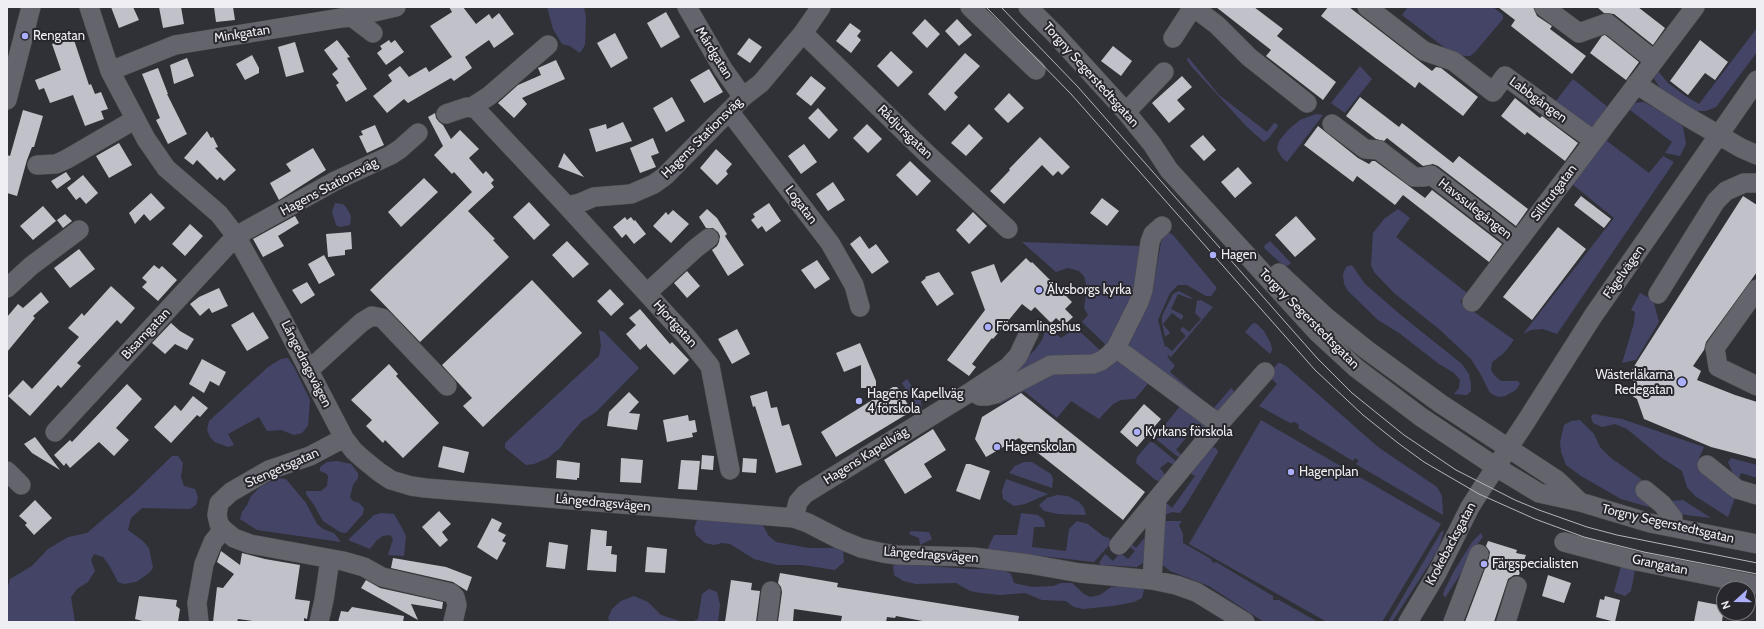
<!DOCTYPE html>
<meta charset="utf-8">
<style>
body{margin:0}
#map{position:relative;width:1764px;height:629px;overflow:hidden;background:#303137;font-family:Cabin,sans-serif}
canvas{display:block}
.frame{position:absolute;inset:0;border:8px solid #efeff3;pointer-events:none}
.north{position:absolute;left:1716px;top:581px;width:40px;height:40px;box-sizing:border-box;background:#27272d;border:1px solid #77777c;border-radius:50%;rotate:249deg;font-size:11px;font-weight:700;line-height:16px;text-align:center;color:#efeff3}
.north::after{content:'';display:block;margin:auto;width:14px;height:18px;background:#acaffb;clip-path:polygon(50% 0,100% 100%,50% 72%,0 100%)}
</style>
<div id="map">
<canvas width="1764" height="629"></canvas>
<div class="frame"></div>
<div class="north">N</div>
</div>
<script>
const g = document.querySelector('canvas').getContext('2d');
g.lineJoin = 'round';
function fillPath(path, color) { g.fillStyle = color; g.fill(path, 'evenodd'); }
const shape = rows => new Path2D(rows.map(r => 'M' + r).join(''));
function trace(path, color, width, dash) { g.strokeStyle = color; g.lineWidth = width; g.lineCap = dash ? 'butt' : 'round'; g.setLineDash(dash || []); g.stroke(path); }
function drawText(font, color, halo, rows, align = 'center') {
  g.font = font + ' Cabin,sans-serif'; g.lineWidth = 4; g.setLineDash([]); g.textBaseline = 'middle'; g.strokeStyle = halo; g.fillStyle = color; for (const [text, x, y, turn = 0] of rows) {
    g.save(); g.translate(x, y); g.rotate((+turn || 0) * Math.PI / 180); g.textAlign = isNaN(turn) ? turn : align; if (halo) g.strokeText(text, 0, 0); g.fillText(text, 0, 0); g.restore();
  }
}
fillPath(shape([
 [547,7,584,7,586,18,585,45,580,53,570,46,562,44,553,29],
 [1408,7,1493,7,1503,15,1503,19,1475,52,1470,56,1464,56,1445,48,1402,15],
 [1757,28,1757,52,1716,107,1706,111,1695,111,1661,89,1654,79,1658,71,1668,83,1684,95,1699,104],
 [1188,57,1219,95,1267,132,1274,123,1277,124,1278,126,1269,138,1264,142,1247,127,1191,66,1187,60],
 [1360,66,1372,79,1345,113,1331,103],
 [1573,79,1609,108,1591,131,1555,102],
 [1644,102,1676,120,1683,127,1686,144,1680,156,1665,153,1672,142,1630,110,1623,119,1622,118,1633,103],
 [1316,114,1323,115,1287,162,1282,158,1277,149,1279,141,1288,130,1300,120],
 [1613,130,1613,132,1607,141,1649,173,1663,156,1674,162,1557,334,1543,329,1531,330,1523,334,1614,218,1572,184],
 [335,203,343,204,346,207,351,216,350,225,340,227,336,225,332,212],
 [1398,209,1410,218,1396,237,1467,293,1460,302,1514,340,1504,353,1492,362,1491,370,1495,376,1501,381,1518,381,1520,384,1516,390,1505,396,1498,397,1490,393,1481,375,1471,359,1439,329,1394,293,1374,272,1371,265,1373,233,1384,219],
 [1168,232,1173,235,1217,288,1211,296,1206,296,1187,285,1178,285,1170,293,1158,320,1165,347,1166,346,1172,351,1186,336,1180,330,1183,327,1189,332,1201,319,1195,313,1197,301,1201,300,1213,307,1171,357,1167,354,1169,359,1175,366,1170,372,1213,409,1231,388,1235,392,1221,411,1216,412,1123,346,1143,310,1153,288,1162,237],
 [1270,241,1291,263,1289,265,1284,266,1265,249,1264,246],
 [1022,242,1140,246,1136,291,1108,347,1082,322,1088,315,1084,308,1087,288,1084,276,1079,271,1068,268,1056,272],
 [1352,265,1365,284,1402,316,1462,364,1469,374,1471,384,1471,391,1467,395,1454,394,1459,388,1460,380,1454,373,1439,364,1399,333,1378,320,1348,291,1344,284,1343,274,1346,267],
 [1179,291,1192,298,1191,299,1178,294,1171,309,1183,315,1183,317,1181,320,1172,313,1163,324,1170,333,1165,337,1162,323,1162,316,1173,294],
 [1640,293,1653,300,1659,322,1636,360,1622,363,1634,323,1635,312,1631,310],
 [1256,323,1264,331,1271,344,1272,350,1270,354,1245,332,1252,324],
 [1047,326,1061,338,1076,328,1103,353,1099,357,1046,356,1047,364,996,389,1012,372,1034,351,1042,340],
 [599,330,604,332,639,368,596,412,582,421,568,437,560,448,548,458,534,464,526,465,505,448,505,443,599,356,601,346],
 [288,358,294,367,310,400,308,426,302,433,294,435,281,430,267,431,259,417,228,434,234,445,228,447,215,442,210,437,207,430,209,421,268,367,281,359],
 [1118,361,1151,380,1135,399,1121,400,1113,404,1099,419,1071,401,1057,418,1024,391,1000,404,996,400,1044,373,1110,364],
 [1278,363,1280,363,1286,366,1378,447,1437,487,1442,496,1443,515,1361,467,1356,464,1359,461,1355,458,1353,461,1298,428,1299,425,1295,422,1290,423,1259,406,1277,384,1268,375],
 [907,379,921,400,922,411,916,406,902,383],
 [1181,405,1208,427,1203,433,1195,427,1176,450,1184,457,1182,460,1157,440,1158,438,1156,436],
 [1593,414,1622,419,1704,447,1697,463,1706,477,1715,479,1736,495,1728,517,1695,496,1687,487,1682,471,1662,458,1627,429,1615,424,1602,427,1593,423,1591,417],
 [1261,420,1441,524,1382,622,1327,622,1189,544],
 [1580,420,1594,434,1600,447,1611,458,1641,479,1645,487,1670,501,1683,500,1711,518,1670,513,1621,499,1581,476,1566,465,1561,452,1560,442,1564,425,1571,421],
 [1150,442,1154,443,1177,462,1176,466,1168,462,1160,468,1166,476,1160,482,1154,479,1136,463,1137,457],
 [1209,446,1216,448,1218,452,1187,503,1180,513,1172,512,1165,515,1164,501,1172,508,1195,476,1188,472],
 [172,456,178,456,183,463,181,477,184,486,195,489,198,497,196,505,190,509,142,508,131,518,128,530,143,541,149,548,153,568,149,573,136,582,124,584,118,582,109,565,103,557,94,554,91,560,95,571,88,582,77,589,71,597,75,622,7,622,7,590,10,579,32,566,48,549,68,537,87,533,133,494],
 [1731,458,1757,465,1757,478,1741,473,1737,483,1728,462],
 [337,461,351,464,358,473,358,478,353,485,350,497,353,501,359,503,364,508,363,514,346,533,340,532,323,521,314,505,306,494,306,491,321,491,327,486,328,477,327,474,320,471,320,467,327,462],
 [1024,462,1032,462,1051,474,1053,479,1052,488,1009,473,1015,466],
 [278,478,286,479,306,503,317,524,323,529,334,533,341,542,257,530,240,519,242,512,247,505,251,496,261,486],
 [1006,479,1048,494,1025,504,1014,506,1003,499,1002,491],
 [1057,495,1068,496,1079,502,1084,508,1086,515,1058,514,1044,511,1039,505,1047,498],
 [381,513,394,514,402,528,406,536,404,556,388,555,393,539,390,535,383,536,377,540,370,549,348,540,374,515],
 [1021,513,1038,515,1044,520,1045,527,1034,527,1032,547,1066,551,1069,529,1077,521,1088,524,1103,536,1109,538,1111,543,1094,562,987,550,994,535,1017,535],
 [697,520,757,521,764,527,768,535,776,542,809,548,843,548,844,562,835,570,803,565,777,565,754,559,730,544,722,543,714,545,705,543,696,535,694,528],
 [1161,521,1182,521,1179,525,1183,534,1183,543,1211,559,1213,563,1216,562,1273,596,1273,600,1279,600,1318,622,1264,622,1209,586,1170,571,1159,562],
 [1444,530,1439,547,1428,566,1392,622,1388,622,1441,532],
 [911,531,929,532,932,539,920,545,919,538,909,534],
 [1481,533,1483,537,1472,551,1465,567,1445,598,1443,594,1444,591,1454,571,1472,542],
 [1146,536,1145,561,1137,567,1101,565,1099,563,1105,554,1113,561,1120,553,1128,559,1135,551,1127,545,1129,542,1136,548],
 [898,564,972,569,1002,569,1011,574,1014,583,1032,587,1053,586,1061,583,1072,583,1084,594,1090,597,1100,595,1111,587,1130,585,1140,586,1144,590,1142,598,1134,602,1113,606,1083,609,1074,607,1066,601,1042,600,1025,593,1000,595,981,593,970,591,956,583,916,584,903,581,894,575,893,566],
 [1621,566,1635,570,1631,591,1625,596,1614,592],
 [709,589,717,592,720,605,718,622,691,622,698,619,702,594],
 [634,596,648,602,661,615,683,622,610,622,608,618,612,609,621,601]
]), '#444566');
fillPath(shape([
 [111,7,133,7,139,20,119,28],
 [159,7,181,7,184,24,163,28],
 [214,7,233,7,235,20,216,22],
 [449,7,463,7,476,24,489,14,492,19,499,13,514,34,494,48,489,40,465,57,472,68,454,81,451,78,408,103,404,99,387,113,373,96,392,81,388,75,400,66,409,77,426,67,429,72,452,57,430,26,452,12],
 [1216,7,1254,7,1283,29,1277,36,1336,82,1323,100,1266,56,1271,50],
 [1328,7,1349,7,1432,71,1436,67,1441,68,1478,97,1463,116,1419,82,1415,88,1321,16],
 [1498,7,1533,7,1537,16,1552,26,1550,29,1586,56,1572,74,1511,26,1515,20],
 [1597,7,1638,7,1665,28,1653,45,1614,14,1604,13],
 [666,12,680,37,661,48,647,23],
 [925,19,940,34,927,48,912,33],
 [957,19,972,35,959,46,945,31],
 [850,23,861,31,857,36,861,40,851,53,836,41],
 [615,33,628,58,611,68,597,43],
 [1605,35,1639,62,1626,80,1590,53,1602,36],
 [73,37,89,85,91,84,95,94,101,92,108,109,101,111,104,119,85,126,73,95,50,103,44,88,39,90,35,80,61,70,52,44],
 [749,38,762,47,750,63,737,54],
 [337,40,350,57,347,58,367,89,346,102,336,85,339,83,332,74,338,69,324,50],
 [389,40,391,43,395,40,404,52,386,65,377,53,382,49,380,46],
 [1700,40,1728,62,1715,80,1705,73,1688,95,1670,81],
 [295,42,304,72,286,77,278,47],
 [1113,46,1132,61,1121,76,1101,61],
 [891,51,913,72,898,87,877,66],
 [965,53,980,66,954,93,958,97,945,111,928,94],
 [252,55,259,68,259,73,245,80,236,64],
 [187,58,194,76,174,84,170,65],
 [556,60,565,79,522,98,527,104,514,118,498,103,518,85,541,75,538,68],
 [158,68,168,94,167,94,187,134,168,144,156,120,160,118,142,74],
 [709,69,723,92,704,103,690,80],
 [811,76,826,88,811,106,796,94],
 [1182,76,1192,87,1177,100,1185,109,1169,123,1152,103],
 [1009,93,1024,108,1008,123,994,109],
 [672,97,685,121,666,132,653,108],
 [1360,97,1399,127,1402,123,1453,163,1459,156,1528,209,1516,226,1438,166,1433,164,1423,166,1387,138,1384,141,1376,139,1346,116],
 [1515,98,1540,118,1542,116,1578,143,1565,161,1527,132,1525,135,1501,116],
 [818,108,838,130,829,139,808,118],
 [23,110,43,116,34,147,32,147,27,160,17,196,7,193,7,155,10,156],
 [435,113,436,118,439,122,443,125,451,139,460,130,479,149,469,158,483,174,486,171,494,180,491,183,494,187,468,211,495,239,493,240,509,257,420,342,370,290,472,192,454,172,452,174,434,155,443,146,428,117],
 [623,122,632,141,596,152,589,129,606,124,607,129],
 [867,124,882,139,868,153,853,138],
 [969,124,983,138,966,156,951,143],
 [375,125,384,145,367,153,359,136,363,135,361,131],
 [1318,126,1358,158,1369,164,1372,161,1375,161,1425,198,1432,190,1502,244,1489,262,1403,195,1395,205,1357,176,1353,182,1304,145],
 [207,131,211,138,213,137,218,147,215,148,236,170,224,181,220,177,217,180,197,160,193,165,184,158],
 [1203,135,1216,150,1204,161,1190,146],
 [1040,137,1070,167,1062,175,1058,171,1053,176,1042,165,1004,204,990,191,1010,170,1009,169],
 [653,138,659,153,651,156,656,167,640,173,630,148],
 [119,143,132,165,109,178,96,156],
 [804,144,817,162,801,174,788,156],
 [313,148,326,170,279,200,270,183,291,171,286,164],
 [716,149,732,164,726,171,728,174,717,185,700,168],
 [564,153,584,177,558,167],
 [910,161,931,181,917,196,896,175],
 [1238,167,1252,183,1235,198,1221,182],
 [66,172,71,179,57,189,51,181],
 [83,175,98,193,86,204,80,197,76,200,67,188],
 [424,178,438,192,401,227,388,212],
 [833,182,845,200,828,211,816,194],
 [151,193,165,208,150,221,144,214,135,224,129,213],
 [1581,196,1611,219,1604,228,1574,205],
 [1743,196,1757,205,1757,272,1706,342,1704,350,1693,366,1701,371,1697,380,1735,395,1757,402,1757,459,1711,447,1644,419,1637,399,1628,393,1634,384,1632,370,1638,360],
 [1102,198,1119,211,1107,226,1090,213],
 [529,202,550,225,534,240,513,217],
 [769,203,781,221,766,232,762,226,758,229,751,220,755,217,753,214],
 [43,206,56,221,33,240,20,226],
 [707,209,717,218,727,234,725,236,744,265,728,276,712,250,717,246,719,242,720,236,718,232,713,228,706,228,699,217],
 [673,210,689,224,671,243,653,226,666,212,668,215],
 [973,212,987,226,969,244,956,230],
 [65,214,72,221,63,228,57,220],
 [295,216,299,223,278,236,284,246,263,257,253,239],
 [1296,216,1316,239,1295,257,1275,235],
 [625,217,627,220,631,217,634,221,635,220,646,234,634,244,626,234,622,238,613,227],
 [190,224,203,236,185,256,172,244],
 [1558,227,1586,249,1532,320,1503,297],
 [351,232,352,249,345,250,345,255,328,257,326,234],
 [860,236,869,249,876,244,889,262,872,274,850,244],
 [567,241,589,264,573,278,552,255],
 [79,249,95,269,70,288,54,268],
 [324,255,335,275,319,284,308,264],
 [1026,258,1031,263,1032,262,1072,302,1065,309,1073,317,1064,325,1056,318,1051,323,1035,307,1031,311,1022,304,993,339,992,338,972,364,976,367,969,376,947,360,985,310,971,272,994,264,1001,283],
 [817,260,830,279,815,289,801,270],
 [154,265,159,269,162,266,177,280,158,301,142,287,147,282,142,278],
 [687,271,700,286,687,298,674,283],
 [939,272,954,294,937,306,921,282,926,278,925,277],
 [532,280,582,333,483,427,463,406,472,398,442,365],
 [307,282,315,295,301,304,292,290],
 [111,286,135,308,121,324,117,320,77,363,81,366,61,388,58,385,30,416,8,396,23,380,32,389,79,337,68,328,82,313,84,316],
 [219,288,228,306,212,313,209,308,200,316,190,304,199,297],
 [610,289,624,304,611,316,597,301],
 [41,292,49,302,33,316,35,318,7,352,7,317,18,304,23,308],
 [640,309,670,344,672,342,689,360,674,375,647,346,647,344,640,350,626,334,636,325,629,318],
 [253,312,269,338,247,351,231,325],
 [171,323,180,331,194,339,187,350,175,344,165,354,152,343],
 [737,329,750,354,732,364,718,339],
 [860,343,876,381,876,388,861,388,861,365,844,372,836,353],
 [202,359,226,372,219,386,210,381,204,393,189,384],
 [389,364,398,374,396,376,439,423,403,458,385,440,383,443,366,426,372,420,351,400],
 [127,384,142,399,116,428,129,440,114,456,99,442,70,468,66,463,64,466,54,455,70,440,72,442],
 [893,387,897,387,912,411,836,457,821,432],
 [767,391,771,408,777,407,782,426,789,424,802,465,776,473,755,406,753,407,750,396],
 [629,392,639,402,629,413,640,414,637,430,607,426,609,412],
 [1021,393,1145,492,1123,520,1019,438,986,457,975,439,982,417],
 [193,396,208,408,200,417,197,415,171,443,154,427,175,405,181,411],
 [1144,404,1161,419,1137,447,1120,432],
 [688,415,689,421,695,420,697,432,692,433,693,437,667,442,663,420],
 [933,429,946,450,924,464,932,477,905,494,884,460],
 [35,437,60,470,32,453,24,444],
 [443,446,469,452,464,473,438,467],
 [702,455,714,456,713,470,701,469],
 [621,458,643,460,641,483,620,482],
 [743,458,757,459,756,473,742,472],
 [557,460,580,463,579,478,577,478,577,480,556,478],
 [681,460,700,461,697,490,678,489],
 [966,464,970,464,990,471,980,500,956,491],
 [35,500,52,518,34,535,25,525,27,523,19,516],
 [439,511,451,524,442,532,448,540,440,547,422,527],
 [492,518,502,523,498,531,506,535,502,541,506,543,497,560,477,547],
 [591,529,607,531,606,546,612,546,611,554,617,555,616,572,587,570],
 [1488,541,1517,550,1516,553,1526,555,1519,575,1514,575,1508,579,1494,622,1465,622,1489,558,1490,552,1486,546],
 [549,542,568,545,565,569,546,567],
 [647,547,667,549,665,573,645,572],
 [221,551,240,565,242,553,265,559,300,565,295,599,310,601,307,619,304,618,304,622,260,622,238,619,237,622,213,622,217,587,223,588,234,574,217,562],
 [393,558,446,567,472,577,467,591,453,582,391,568],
 [780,573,838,583,837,587,1019,616,1018,622,928,622,896,616,895,618,887,617,886,622,850,622,841,621,842,616,794,609,793,622,778,622,782,592,781,587,778,583],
 [1548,575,1571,583,1564,603,1542,596],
 [366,580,380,588,443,602,442,609,411,604,418,620,361,588],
 [731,580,752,583,751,590,760,591,756,622,725,622],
 [139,596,177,600,176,606,180,609,178,622,146,622,135,619],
 [1605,596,1620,600,1615,622,1596,617,1600,599,1604,600],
 [1698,601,1724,606,1722,622,1694,622],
 [352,607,404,616,403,622,338,622,341,611,348,612]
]), '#c0c1c9');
const minor = shape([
 [89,7,110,71,146,139,166,168,219,214,236,236,280,315,344,438,354,451,363,459,379,472,391,480,411,486,425,488,794,518,808,523,839,539,861,548,883,553,897,555,973,557,1029,564,1080,573,1152,580,1176,585,1196,592,1245,622],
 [687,7,723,69,743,97],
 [970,7,1036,70],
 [1028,7,1055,34,1126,112,1152,144,1169,170,1318,333,1356,368,1421,417,1496,467,1539,493,1580,502,1650,523,1757,544],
 [1193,7,1217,25,1249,57,1307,103],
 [1367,7,1424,51,1453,61,1493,92,1505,76,1593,140],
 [1544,7,1579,33,1607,23,1654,60],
 [352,17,396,7],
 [803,33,924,151,1008,229],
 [1173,38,1193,7],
 [110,71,175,45,341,18,352,17,373,33],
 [1636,84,1686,116,1741,148,1757,155],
 [7,100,31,7],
 [472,107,489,96,548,45],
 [729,111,830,243,854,285,860,307],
 [1126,112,1164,72],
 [446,114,467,107,476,109,567,206,580,203,594,197,631,194,654,184,665,176,743,97,761,83,803,33,821,7],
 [1332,124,1365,149,1379,150,1414,177,1424,177,1431,175,1517,241],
 [37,165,56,164,67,159,134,120],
 [567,206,686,336,710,366,730,470],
 [1279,273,1326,317,1367,350,1441,404,1557,480,1580,502],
 [7,288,31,266,79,230],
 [1757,289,1715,348,1718,367,1757,386],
 [647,293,696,248,709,238],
 [1658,294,1716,201,1726,191,1744,183,1757,183],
 [1472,302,1695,7],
 [1116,348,1219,424],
 [309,370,362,322,372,316,382,318,387,323,447,386],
 [972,391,980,396,987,396,995,394,1051,365,1093,364,1101,361,1109,355,1116,348,1139,302,1143,290,1150,242,1153,234,1162,226],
 [55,432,236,236,335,181,391,155,400,149,418,133],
 [344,438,310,456,269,470,231,492,219,503,217,515,219,524,223,529,234,538,250,544,343,561,364,567,382,577,451,593,455,597,457,605,453,622],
 [1707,465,1737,489,1757,495],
 [7,471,21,485],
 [1645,490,1662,504,1673,518,1672,527],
 [794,518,798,502,805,494,972,391,1008,367,1018,356,1029,333],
 [1564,542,1632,560,1757,585],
 [1119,545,1157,499],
 [1152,580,1157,499,1219,424,1265,372],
 [199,622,197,603,204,564,213,542,223,529],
 [319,622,324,600,330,559],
 [767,622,771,591],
 [1408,622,1436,575,1470,507,1484,485,1525,423,1593,316,1757,80],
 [1453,622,1479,554],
 [1506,622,1517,586]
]);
trace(minor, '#4c4c51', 20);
trace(minor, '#64656c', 19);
trace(shape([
 [986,7,1071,94,1315,370,1363,415,1398,443,1424,462,1479,494,1535,519,1584,537,1644,552,1757,574],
 [1001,7,1078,87,1317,358,1352,393,1404,435,1456,470,1515,500,1539,510,1587,527,1617,535,1757,563]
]), '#b4b5b9', 1);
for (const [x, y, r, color] of [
 [25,36,4,"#acaffb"],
 [1213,255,4,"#acaffb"],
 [1039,290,4,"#acaffb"],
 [988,327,4,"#acaffb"],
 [1682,382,5,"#acaffb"],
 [859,401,4,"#acaffb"],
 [1137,432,4,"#acaffb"],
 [997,447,4,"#acaffb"],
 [1291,472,4,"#acaffb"],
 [1484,564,4,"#acaffb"]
]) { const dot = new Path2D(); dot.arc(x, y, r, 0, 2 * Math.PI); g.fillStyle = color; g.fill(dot); trace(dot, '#27272d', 1.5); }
drawText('13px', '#efeff3', '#27272d', [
 ["Minkgatan",242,34,-9],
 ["Mårdgatan",714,53,58],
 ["Torgny Segerstedtsgatan",1091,75,48],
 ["Labbgången",1538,100,36],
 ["Rådjursgatan",905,132,44],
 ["Hagens Stationsväg",702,138,-45],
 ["Hagens Stationsväg",329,187,-28],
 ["Silltrutgatan",1554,193,-53],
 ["Logatan",801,205,53],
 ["Havssulegången",1475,209,38],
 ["Fågelvägen",1624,272,-55],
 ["Torgny Segerstedtsgatan",1309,319,45],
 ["Hjortgatan",675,324,48],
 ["Bisamgatan",146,334,-47],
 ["Långedragsvägen",306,364,63],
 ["Hagens Kapellväg",866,456,-32],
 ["Stengetsgatan",282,468,-24],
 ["Långedragsvägen",603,503,5],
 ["Torgny Segerstedtsgatan",1668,524,13],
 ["Krokebacksgatan",1451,544,-62],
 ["Långedragsvägen",931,555,4],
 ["Grangatan",1660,565,12]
]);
drawText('13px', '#efeff3', '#27272d', [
 ["Rengatan",33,36],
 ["Hagen",1221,255],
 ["Älvsborgs kyrka",1047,290],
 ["Församlingshus",996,327],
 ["Wästerläkarna",1673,375,"right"],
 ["Redegatan",1673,390,"right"],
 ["Hagens Kapellväg",867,394],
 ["4 förskola",867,409],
 ["Kyrkans förskola",1145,432],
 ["Hagenskolan",1005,447],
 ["Hagenplan",1299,472],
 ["Färgspecialisten",1492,564]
], 'left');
</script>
